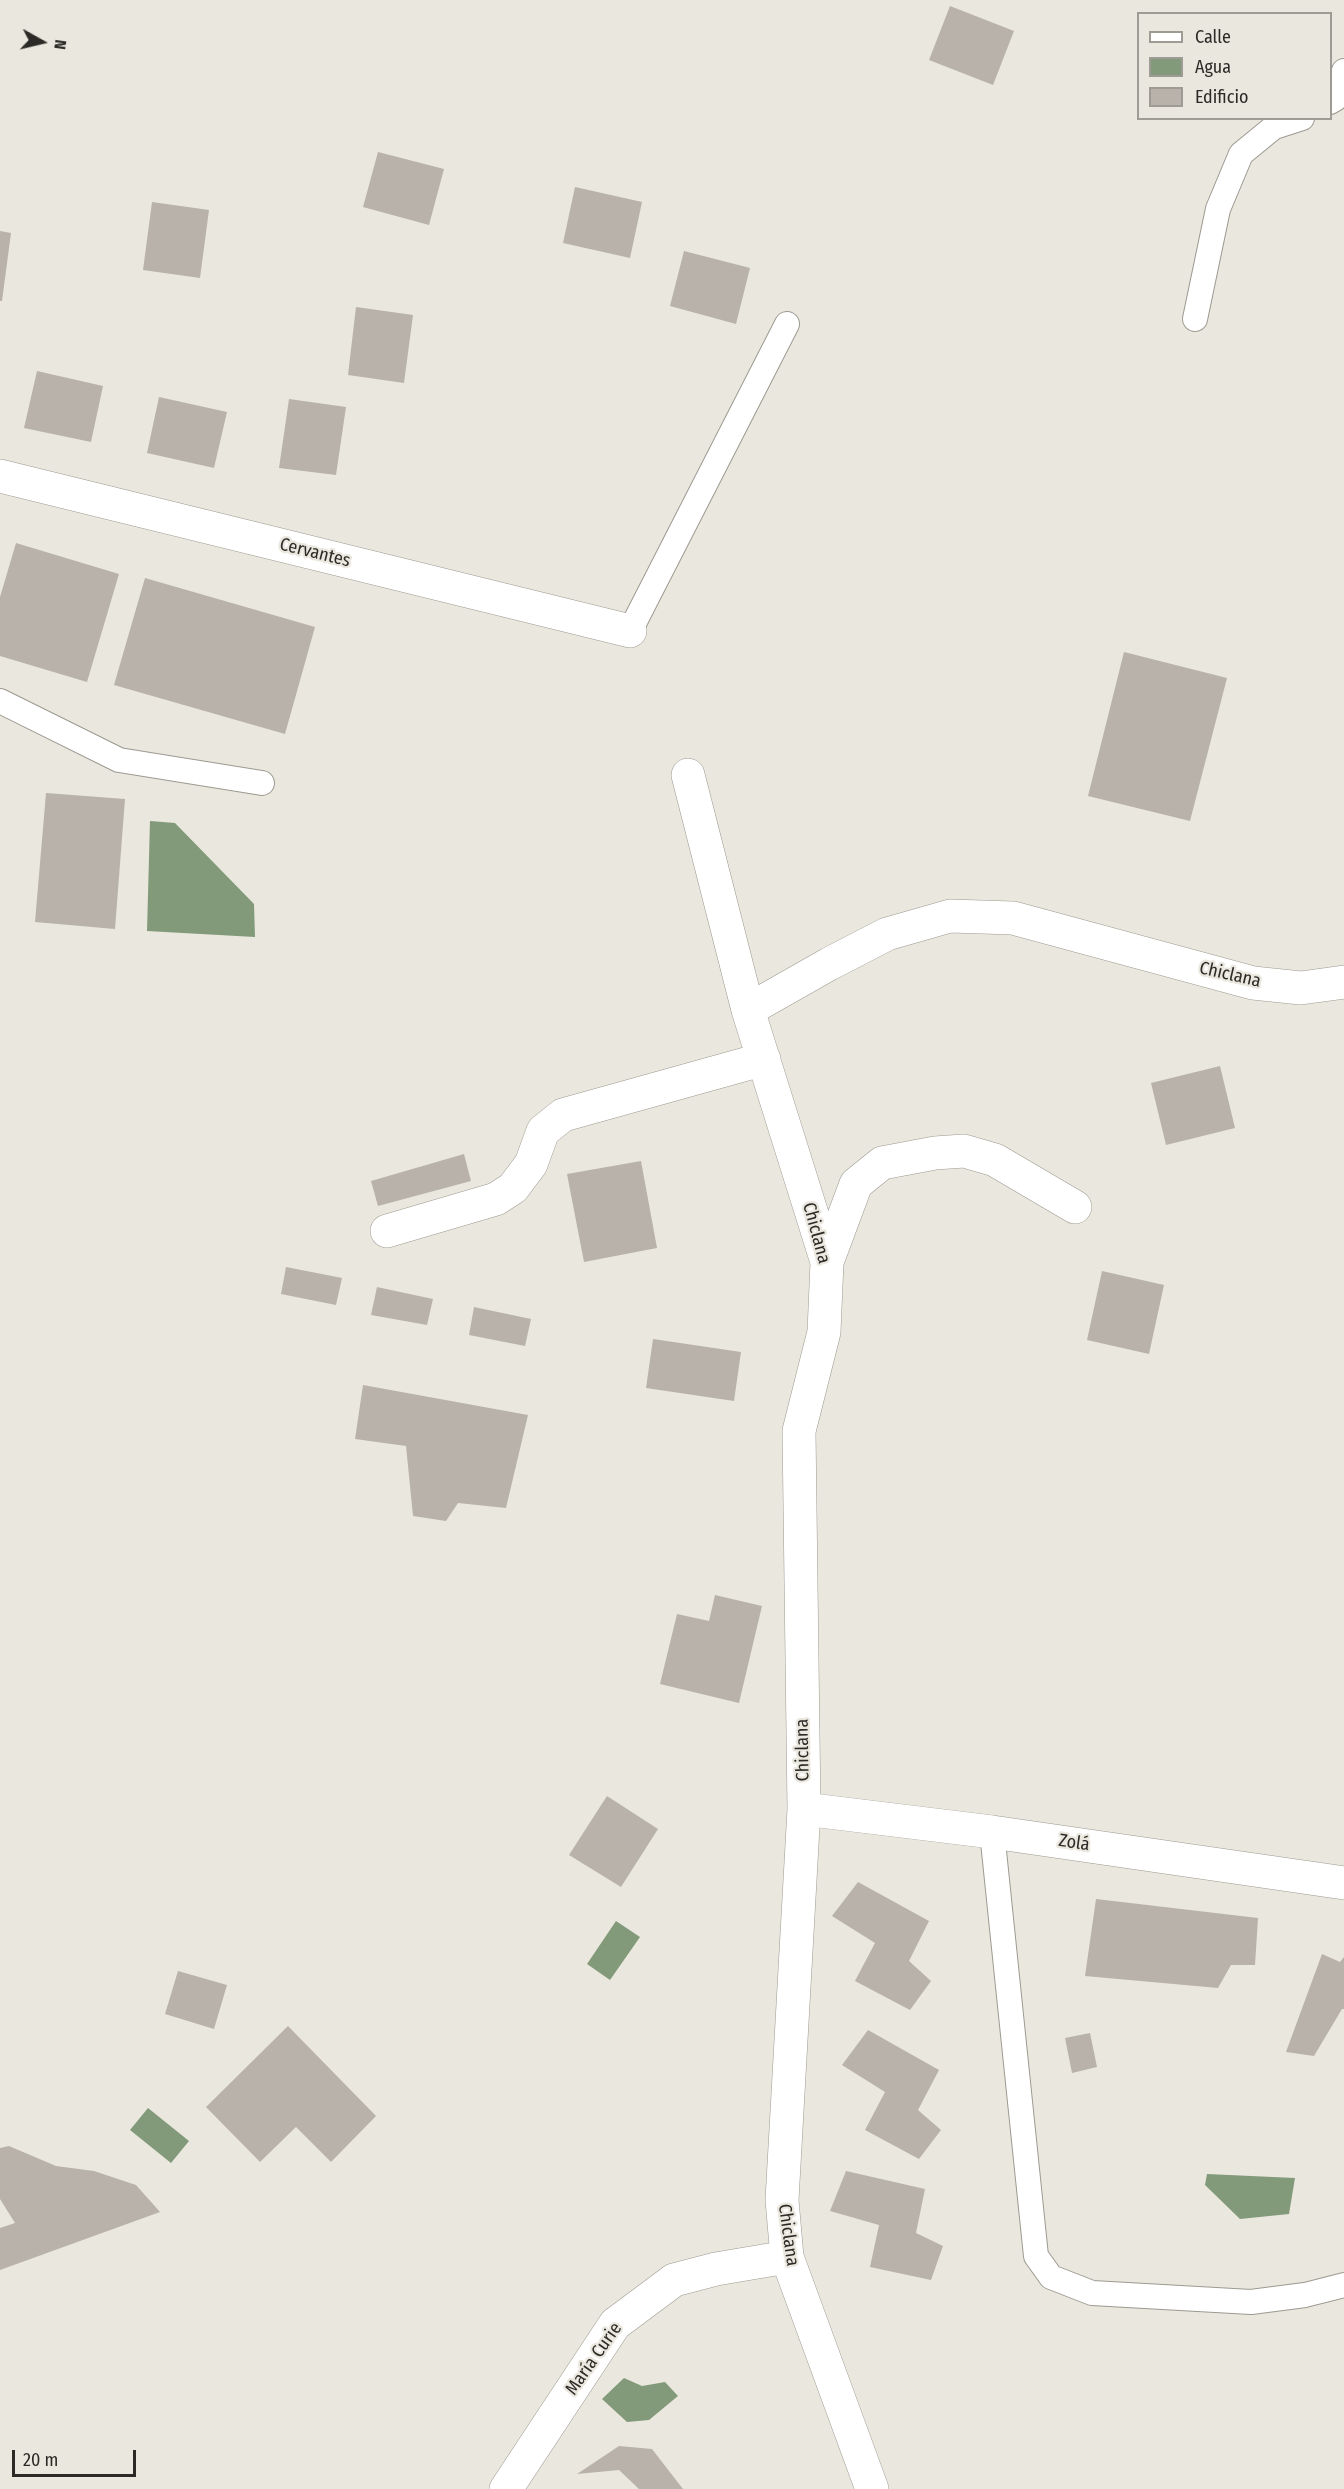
<!DOCTYPE html>
<meta charset="utf-8">
<style>
body{margin:0}
#map{position:relative;width:1344px;height:2489px;overflow:hidden;background:#eae7de;font-family:"Fira Sans Condensed",sans-serif}
canvas{display:block}
.legend{position:absolute;left:1137px;top:12px;width:195px;height:108px;box-sizing:border-box;background:#eae7de;border:2px solid #9e9b94;margin:0;padding:8px 10px;list-style:none;font-size:18px;color:#2b2a26}
.legend li{display:flex;align-items:center;gap:12px;height:30px}
.legend b{width:30px;border:2px solid #9e9b94}
.north{position:absolute;left:12px;top:12px;width:60px;height:60px;-webkit-text-stroke:4px #eae7de;paint-order:stroke;rotate:98deg;font-size:16px;font-weight:700;line-height:24px;text-align:center;color:#2b2a26}
.north::after{content:'';display:block;margin:auto;width:21px;height:27px;background:#2b2a26;clip-path:polygon(50% 0,100% 100%,50% 72%,0 100%)}
.scale{position:absolute;left:12px;top:2450px;width:124px;height:27px;box-sizing:border-box;border:3px solid #2b2a26;border-top:0;padding-left:8px;font-size:18px;line-height:21px;white-space:nowrap;color:#2b2a26;-webkit-text-stroke:4px #eae7de;paint-order:stroke}
</style>
<div id="map">
<canvas width="1344" height="2489"></canvas>
<ul class="legend">
<li><b style="height:8px;background:#fff"></b>Calle</li>
<li><b style="height:16px;background:#829a79"></b>Agua</li>
<li><b style="height:16px;background:#b8b2aa"></b>Edificio</li>
</ul>
<div class="north">N</div>
<div class="scale">20 m</div>
</div>
<script>
const g = document.querySelector('canvas').getContext('2d');
g.lineJoin = 'round';
function fillPath(path, color) { g.fillStyle = color; g.fill(path, 'evenodd'); }
const shape = rows => new Path2D(rows.map(r => 'M' + r).join(''));
function trace(path, color, width, dash) { g.strokeStyle = color; g.lineWidth = width; g.lineCap = dash ? 'butt' : 'round'; g.setLineDash(dash || []); g.stroke(path); }
function drawText(font, color, halo, rows, align = 'center') {
  g.font = font + ' "Fira Sans Condensed",sans-serif'; g.lineWidth = 4.5; g.setLineDash([]); g.textBaseline = 'middle'; g.strokeStyle = halo; g.fillStyle = color; for (const [text, x, y, turn = 0] of rows) {
    g.save(); g.translate(x, y); g.rotate((+turn || 0) * Math.PI / 180); g.textAlign = isNaN(turn) ? turn : align; if (halo) g.strokeText(text, 0, 0); g.fillText(text, 0, 0); g.restore();
  }
}
fillPath(shape([
 [150,821,175,823,254,904,255,937,147,931],
 [616,1921,640,1937,610,1980,587,1964],
 [148,2108,189,2141,171,2163,130,2130],
 [1207,2174,1295,2178,1289,2214,1240,2219,1205,2185],
 [624,2378,642,2386,665,2382,678,2396,649,2420,627,2422,602,2399]
]), '#829a79');
fillPath(shape([
 [950,6,1014,31,993,85,929,60],
 [378,152,444,169,429,225,363,207],
 [575,187,642,202,630,258,563,243],
 [152,202,209,210,200,278,143,270],
 [0,231,11,233,2,301,0,301],
 [684,251,750,268,736,324,670,306],
 [356,307,413,315,404,383,348,375],
 [37,371,103,386,91,442,24,428],
 [159,397,227,412,214,468,147,453],
 [289,399,346,407,336,475,279,468],
 [16,543,119,574,87,682,0,656,0,597],
 [145,578,315,627,285,734,114,685],
 [1124,652,1227,678,1190,821,1088,796],
 [46,793,125,799,115,929,35,922],
 [1220,1066,1235,1128,1166,1145,1151,1083],
 [464,1154,471,1181,378,1206,371,1181],
 [641,1161,657,1248,584,1262,567,1174],
 [286,1267,342,1278,336,1305,281,1294],
 [1102,1271,1164,1285,1149,1354,1087,1340],
 [377,1287,433,1299,427,1325,371,1315],
 [474,1307,531,1319,525,1346,469,1335],
 [653,1339,741,1352,734,1401,646,1388],
 [363,1385,528,1415,506,1508,458,1503,446,1521,413,1516,406,1446,355,1439],
 [715,1595,762,1606,739,1703,660,1684,677,1614,709,1621],
 [607,1796,658,1829,621,1887,569,1855],
 [858,1882,929,1921,909,1961,931,1981,910,2010,855,1981,875,1943,832,1916],
 [1096,1899,1258,1918,1255,1965,1231,1965,1218,1988,1085,1976],
 [1322,1954,1340,1962,1344,1957,1344,2009,1342,2009,1314,2056,1286,2052],
 [178,1971,227,1985,214,2029,165,2014],
 [288,2026,376,2116,331,2162,296,2127,260,2162,206,2107],
 [868,2030,939,2070,918,2110,941,2130,919,2159,865,2130,885,2092,842,2065],
 [1090,2033,1097,2067,1072,2073,1065,2038],
 [9,2146,56,2166,94,2171,136,2185,160,2212,0,2270,0,2228,15,2223,0,2199,0,2148],
 [846,2171,925,2189,916,2233,943,2246,931,2280,870,2267,879,2225,830,2211],
 [619,2446,652,2449,683,2489,639,2489,619,2470,577,2474]
]), '#b8b2aa');
const service = shape([
 [1330,102,1335,99,1344,71],
 [1195,319,1218,209,1241,154,1274,127,1302,118],
 [630,631,787,324],
 [0,701,119,760,262,783],
 [992,1832,1036,2256,1051,2277,1092,2293,1251,2302,1305,2295,1344,2285]
]);
const minor = shape([
 [0,476,630,631],
 [688,775,748,1010,827,1262,824,1332,799,1431,804,1809,782,2200,787,2257,872,2489],
 [748,1010,829,964,887,934,950,916,1013,918,1253,983,1301,988,1344,982],
 [387,1231,496,1199,513,1188,531,1164,543,1131,563,1115,764,1059],
 [827,1262,856,1184,882,1163,935,1153,964,1151,995,1160,1075,1207],
 [804,1809,992,1832,1344,1883],
 [506,2489,615,2324,674,2280,716,2269,787,2257]
]);
trace(service, '#9c9a91', 26);
trace(minor, '#9c9a91', 34);
trace(service, '#fff', 24);
trace(minor, '#fff', 33);
drawText('18px', '#2b2a26', '#eae7de', [
 ["Cervantes",315,553,14],
 ["Chiclana",1230,975,13],
 ["Chiclana",816,1233,75],
 ["Chiclana",803,1750,-91],
 ["Zolá",1074,1843,8],
 ["Chiclana",788,2235,82],
 ["María Curie",594,2359,-55]
]);
</script>
